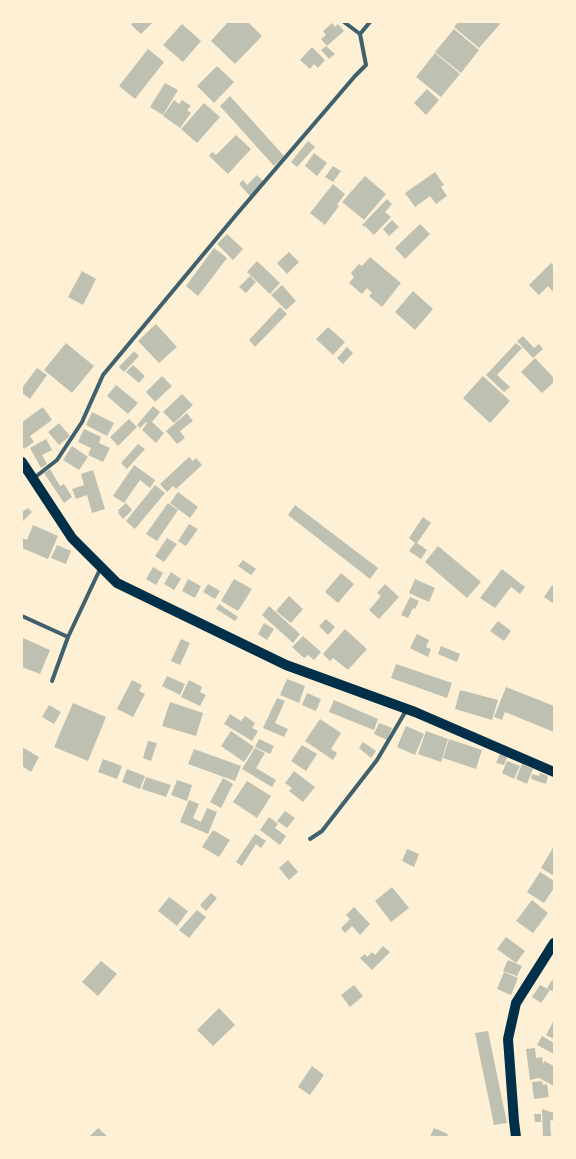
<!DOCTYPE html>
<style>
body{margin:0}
#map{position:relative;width:576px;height:1159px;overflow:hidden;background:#fdf0d5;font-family:Jost,sans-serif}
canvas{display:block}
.frame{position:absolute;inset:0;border:23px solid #fdf0d5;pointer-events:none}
</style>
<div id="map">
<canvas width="576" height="1159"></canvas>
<div class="frame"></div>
</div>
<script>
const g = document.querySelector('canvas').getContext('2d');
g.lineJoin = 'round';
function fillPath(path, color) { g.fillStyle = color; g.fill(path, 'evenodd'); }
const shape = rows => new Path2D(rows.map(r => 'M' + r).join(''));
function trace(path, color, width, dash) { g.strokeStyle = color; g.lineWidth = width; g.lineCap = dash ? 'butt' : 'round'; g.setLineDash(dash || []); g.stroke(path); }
fillPath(shape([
 [133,22,153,22,141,34,131,25],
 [228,22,248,22,262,36,235,64,211,41],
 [458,22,498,22,500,24,479,48,454,27],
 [332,23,335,27,338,24,344,31,327,46,321,39,326,35,323,31],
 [182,24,201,41,183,62,163,45],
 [454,29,479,50,461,73,435,52],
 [326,46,335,54,329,59,321,50],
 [312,47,325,60,318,68,314,64,310,69,300,60],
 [148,49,164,62,135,99,119,86],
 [435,53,460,74,441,97,416,77],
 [217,66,234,82,214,103,197,86],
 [165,83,178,90,163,115,150,107],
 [427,89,439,100,426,115,414,103],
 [230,96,284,156,274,166,220,106],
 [174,100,179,104,182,100,191,106,187,110,191,113,180,128,163,116],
 [204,103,220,117,197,143,181,129],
 [236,135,251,149,228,174,209,156,212,152,216,155],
 [308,141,315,147,297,167,291,162],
 [314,153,327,163,317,176,305,166],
 [333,166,341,171,333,182,325,177],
 [435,172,444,185,441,187,447,196,436,204,430,196,415,207,405,193],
 [257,175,264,182,250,196,239,184,243,180,247,185],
 [365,176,386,194,364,220,342,202],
 [333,184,345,194,337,205,339,206,325,225,310,213],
 [387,199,392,204,385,212,391,217,374,235,365,226,364,227,362,225],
 [392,220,399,227,389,236,383,229],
 [420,224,430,234,405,259,395,248],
 [227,234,243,249,233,260,217,244],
 [214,248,227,258,198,296,186,286],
 [289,252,299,262,287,274,277,263],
 [370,257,401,283,382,307,369,296,372,293,367,288,362,294,349,283,354,277,351,273,359,264,362,266],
 [257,261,280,283,270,294,247,272],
 [551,263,554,266,554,293,548,286,539,295,529,285],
 [82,271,96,279,83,305,68,297],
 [250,276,256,282,246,293,239,287],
 [282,285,296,301,286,310,271,295],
 [413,291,433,309,415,330,395,312],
 [280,307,287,314,255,347,249,340],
 [156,324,177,347,159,363,138,341],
 [328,327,345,342,333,355,316,339],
 [523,336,534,348,539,344,543,349,533,358,517,341],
 [66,343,94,366,72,393,44,370],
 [516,343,522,348,497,375,510,387,504,392,486,375],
 [347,347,353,353,343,364,337,358],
 [134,351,139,356,124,372,119,367],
 [535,358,554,378,554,382,542,393,521,372],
 [133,365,145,376,139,383,126,372],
 [37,368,47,375,30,399,22,393,22,388],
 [162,376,172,386,155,402,146,392],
 [483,376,510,401,490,423,463,398],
 [116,385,138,403,128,414,107,396],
 [182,394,193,405,174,423,163,412],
 [153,406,160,412,152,422,164,433,156,443,142,430,147,423,146,422,140,428,137,425],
 [43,407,52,420,30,436,34,442,24,449,22,445,22,422],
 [92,412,114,423,107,436,86,425],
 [187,413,193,421,180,431,185,438,177,444,166,431],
 [129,419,137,427,118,446,110,437],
 [59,423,70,436,59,445,48,432],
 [84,429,101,437,99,443,110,448,103,462,88,455,91,448,78,442],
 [46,439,52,450,42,455,47,464,41,468,30,448],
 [138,444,145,449,127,469,121,463],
 [72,446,88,457,79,470,63,460],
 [189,457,193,461,196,458,202,465,176,489,173,486,167,492,160,484],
 [134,465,155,480,150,488,140,480,124,503,113,496],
 [50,469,60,486,64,484,72,497,64,503,44,473],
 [93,470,105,509,92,513,87,495,76,499,72,489,84,485,81,474],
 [155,485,165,493,135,529,126,521],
 [178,492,198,507,190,518,170,503],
 [126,503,132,510,123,519,118,513,119,512,118,510],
 [168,503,178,510,157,541,146,534],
 [295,505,378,568,370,579,288,515],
 [28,508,32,512,22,522,22,512],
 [423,517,431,523,417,543,427,550,421,559,409,551,415,543,409,538],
 [189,524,198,529,186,546,178,541],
 [33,525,58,536,48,559,22,548,22,538,27,540],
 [167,538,177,544,164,562,155,556],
 [57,545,71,551,66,564,51,558],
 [438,546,481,582,467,598,425,562],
 [243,560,256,569,251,575,238,566],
 [153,567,163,573,156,585,146,579],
 [502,569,525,587,520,594,511,587,495,608,480,598],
 [171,572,181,579,174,590,164,584],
 [341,573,354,584,338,603,325,592],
 [188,579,201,586,195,598,182,591],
 [234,579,252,589,238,611,221,601],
 [415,579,435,588,429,602,409,593],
 [208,584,220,591,215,599,203,592],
 [385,584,399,597,379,619,369,610,381,596,377,593],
 [552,585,554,586,554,604,544,597],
 [289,596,303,609,291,623,276,611],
 [410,597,419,601,415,609,413,608,408,618,401,615],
 [219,604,238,617,235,621,216,609],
 [269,606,300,634,293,643,262,615],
 [326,619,335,627,328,635,319,626],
 [498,621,511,631,504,641,490,631],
 [264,623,274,629,267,640,258,634],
 [345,629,367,649,348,670,333,658,330,661,323,654],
 [417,634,429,640,426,647,431,649,428,657,410,648],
 [303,636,321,652,314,660,308,655,304,658,292,647],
 [23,638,50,650,40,674,22,667],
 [181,639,190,643,180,665,171,661],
 [441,646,460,654,457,662,438,654],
 [396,664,452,683,447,698,391,678],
 [167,676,185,684,180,695,162,686],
 [287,679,305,686,299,703,280,695],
 [132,680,142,685,139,691,145,694,133,717,117,709],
 [189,680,202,687,200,692,206,695,200,706,181,697],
 [506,687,554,706,554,732,505,712,502,720,494,717],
 [460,690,498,700,492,720,455,709],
 [307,693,321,699,316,711,302,705],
 [277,698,285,701,275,723,288,729,284,737,263,728],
 [334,700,378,719,374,730,329,712],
 [170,702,203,713,196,736,162,726],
 [73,703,106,717,88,761,54,747],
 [49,705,61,712,54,724,42,717],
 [230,714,241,721,245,716,255,723,252,728,258,731,252,741,224,724],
 [320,719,341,733,331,749,337,753,333,760,305,741],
 [379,723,392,728,387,740,374,734],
 [406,726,424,734,415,755,397,747],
 [231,731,254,747,244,762,221,746],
 [426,731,448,739,441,762,418,754],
 [259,739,274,746,270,754,255,747],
 [449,739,482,750,476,769,443,758],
 [148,741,157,743,151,761,143,758],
 [363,742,376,751,371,758,359,748],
 [302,745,317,754,306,771,291,761],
 [22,747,39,757,31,772,22,766],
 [255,748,265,753,256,768,276,780,272,787,242,769],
 [194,749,241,766,235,781,188,764],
 [501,751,508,754,504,765,496,763],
 [103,759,122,766,117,779,98,772],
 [507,761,520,766,514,779,502,773],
 [522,764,533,769,527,784,516,779],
 [127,769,145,776,140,789,122,782],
 [294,771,315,787,303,802,289,791,292,788,285,783],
 [540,773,548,776,546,784,531,779,532,774,539,776],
 [146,777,171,785,166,797,142,789],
 [223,778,233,784,221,808,210,802],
 [177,780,192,785,187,801,171,795],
 [247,781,271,796,257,818,233,802],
 [189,800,199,804,193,818,201,822,207,808,217,812,208,834,180,822],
 [285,811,295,818,287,828,277,821],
 [269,817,278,824,275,828,286,836,280,845,260,830],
 [213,830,230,840,219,857,202,847],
 [255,834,266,841,261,848,256,844,242,866,236,862],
 [554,846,554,876,541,868],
 [407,849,419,854,414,867,402,861],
 [288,860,298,872,289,880,279,868],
 [540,872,554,881,554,888,544,903,527,892],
 [392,887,409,908,391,922,375,901],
 [211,893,217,898,206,911,200,905],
 [169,897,188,911,177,926,158,911],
 [532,900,548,913,533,933,516,921],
 [354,907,370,924,360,935,352,926,345,933,341,928,350,919,346,915],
 [197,910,206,917,189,938,179,930],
 [506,937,525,951,516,963,497,949],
 [383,946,390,952,372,970,360,958,365,954,367,957,372,952,375,955],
 [508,960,522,966,517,976,503,971],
 [101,961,117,974,98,996,82,982],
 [504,972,518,978,511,995,497,989],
 [552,980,554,982,554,992,547,988],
 [354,985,363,996,350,1007,341,995],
 [540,985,550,990,541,1003,532,997],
 [219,1008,235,1025,213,1046,197,1030],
 [554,1020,554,1039,546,1035],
 [488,1031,507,1123,494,1125,475,1033],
 [542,1036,554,1043,554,1054,537,1045],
 [535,1048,536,1058,542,1057,543,1065,544,1061,554,1066,554,1086,539,1078,530,1080,526,1049],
 [312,1066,324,1075,310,1095,298,1087],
 [542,1081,543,1085,547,1084,549,1097,534,1099,532,1082],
 [542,1109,554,1113,554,1121,550,1120,551,1137,543,1137],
 [534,1114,541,1114,541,1122,535,1122],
 [98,1128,108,1137,89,1137],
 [434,1128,448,1134,447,1137,430,1137]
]), '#bec0b2');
trace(shape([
 [344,22,360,34],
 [34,478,57,460,82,422,103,375,236,215,355,76,366,65,360,34,370,22],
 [22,616,68,637],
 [52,681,68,637,101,567],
 [310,839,322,831,377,760,407,709]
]), '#3f606c', 4);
trace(shape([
 [22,462,72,538,117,583,286,665,415,712,554,772],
 [516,1137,514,1121,508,1039,516,1003,554,943]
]), '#003049', 10);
</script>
